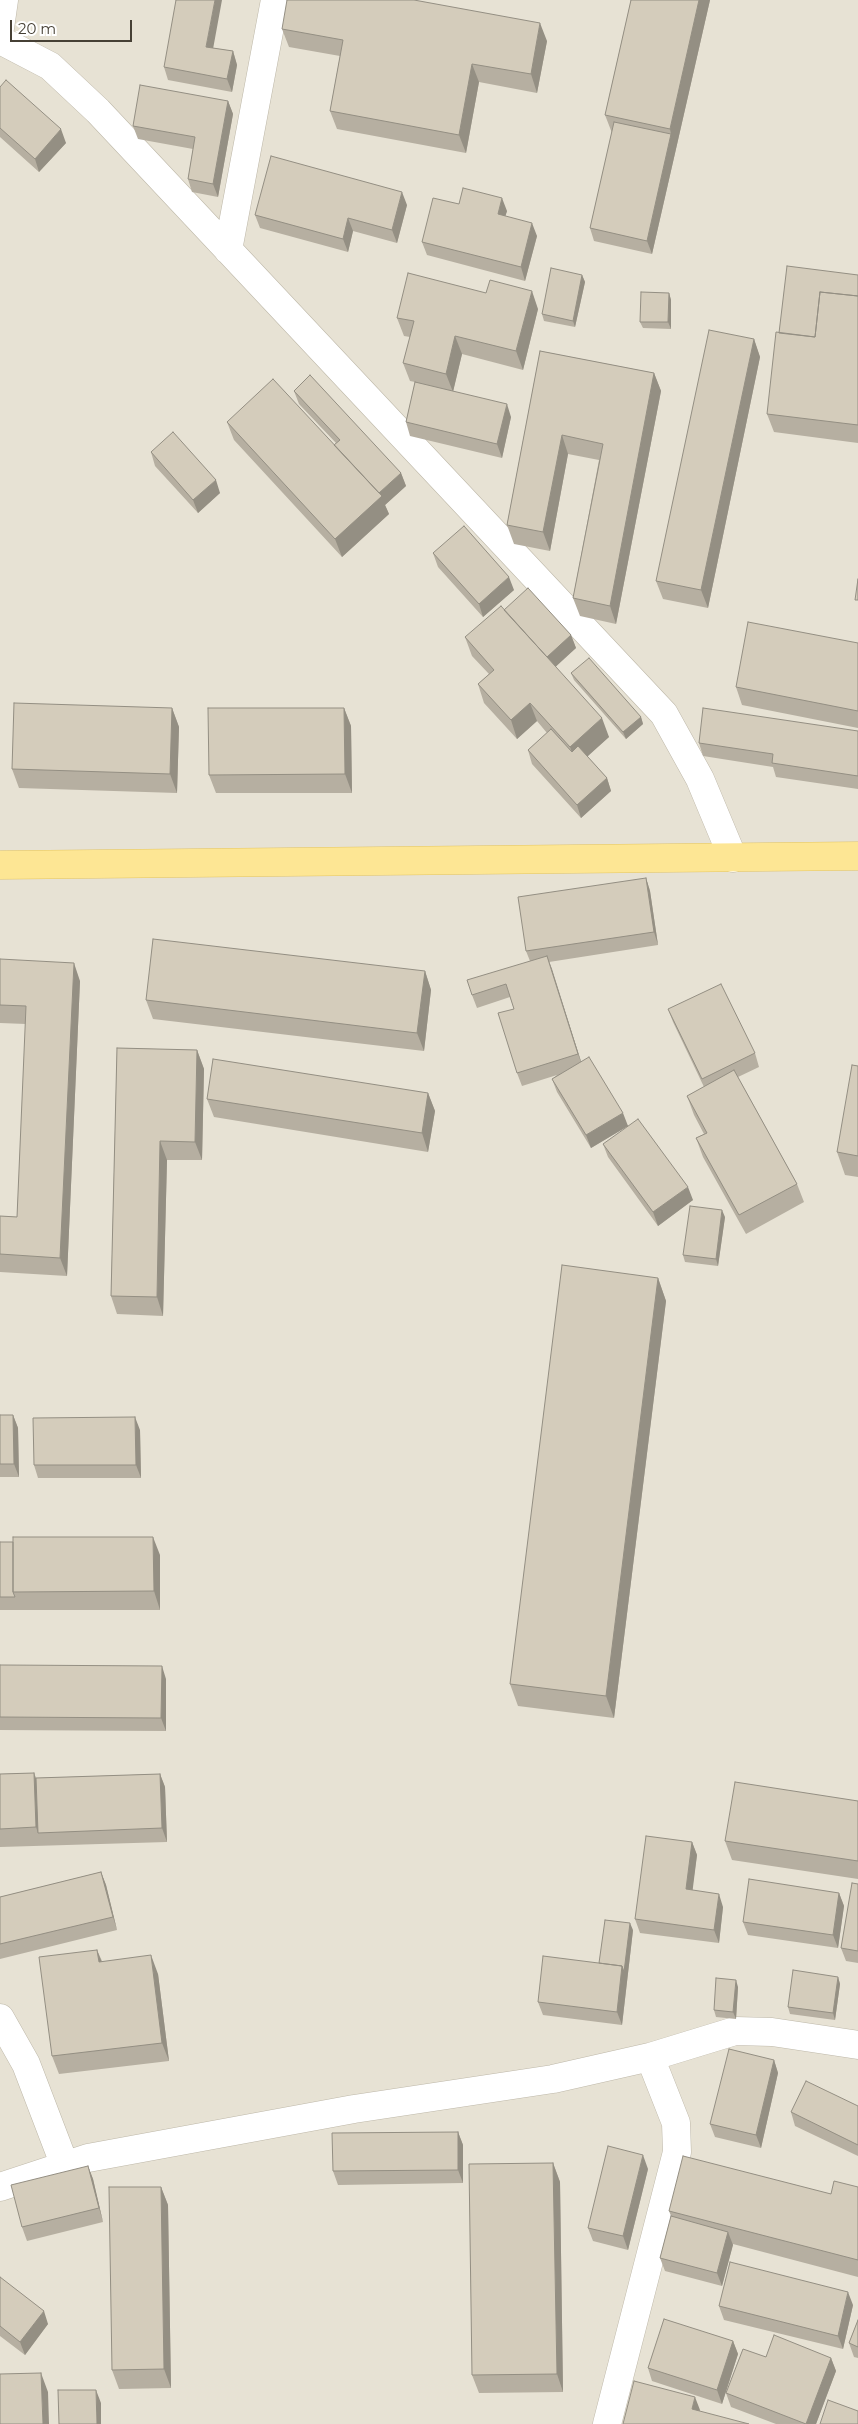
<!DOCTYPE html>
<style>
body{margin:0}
#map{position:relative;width:858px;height:2424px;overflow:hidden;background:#f3f0e6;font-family:Montserrat,sans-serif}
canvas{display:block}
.scale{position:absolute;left:10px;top:20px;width:122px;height:22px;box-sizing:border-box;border:2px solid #464035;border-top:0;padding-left:6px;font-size:15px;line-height:18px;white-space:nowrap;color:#464035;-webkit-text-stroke:4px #fff;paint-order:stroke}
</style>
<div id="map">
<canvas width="858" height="2424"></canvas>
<div class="scale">20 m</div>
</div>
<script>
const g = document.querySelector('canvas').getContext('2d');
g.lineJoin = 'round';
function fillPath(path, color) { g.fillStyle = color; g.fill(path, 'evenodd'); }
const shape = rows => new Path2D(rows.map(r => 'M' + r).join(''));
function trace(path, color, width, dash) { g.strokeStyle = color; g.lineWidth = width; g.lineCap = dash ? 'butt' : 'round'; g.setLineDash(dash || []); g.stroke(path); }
fillPath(shape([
 [0,0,858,0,858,2424,0,2424]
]), '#e7e2d4');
const minor = shape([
 [0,28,4,0],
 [0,40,50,66,98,111,664,714,700,779,733,858],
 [228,250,275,0],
 [0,2018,26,2064,65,2166],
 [0,2187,88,2158,354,2109,553,2079,650,2057,735,2031,772,2032,858,2045],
 [607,2424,677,2152,676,2123,650,2057]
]);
const major = shape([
 [0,865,858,856]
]);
trace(minor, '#beb8a9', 29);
trace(major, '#e3c564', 29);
trace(minor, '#fff', 28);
trace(major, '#fde694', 28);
fillPath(shape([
 [631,0,710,0,652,254,594,241,590,228,612,133,605,115],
 [282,29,547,41,537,93,479,82,466,153,337,129,330,111,340,56,289,47],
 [213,48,233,51,237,65,232,92,168,80,164,67],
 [0,87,66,143,39,172,0,137],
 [228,101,233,114,218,197,192,192,188,179,193,149,138,139,133,126],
 [459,204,507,211,505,216,537,236,525,281,427,255,422,242],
 [407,205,397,243,353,231,348,252,260,228,255,215],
 [582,275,585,282,575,327,544,321,542,314],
 [858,275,858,443,774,432,767,414],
 [669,293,671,300,671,329,643,328,640,322],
 [538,309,523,370,462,354,453,391,511,417,502,458,410,436,406,422,415,382,410,381,403,363,410,337,404,336,397,318],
 [754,339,760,357,708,608,663,599,656,581],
 [540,351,654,373,661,391,616,624,580,616,573,598,599,460,568,454,550,551,514,544,507,525],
 [294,391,401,473,406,486,385,505,389,514,342,557,234,440,227,422,334,445,336,443,299,404],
 [151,452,220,493,198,513,155,466],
 [433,553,514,590,483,617,438,567],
 [504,610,571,635,576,648,555,666,609,737,587,756,607,778,611,791,581,818,532,764,528,750,547,733,537,721,517,739,484,703,478,684,489,674,472,656,465,637],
 [858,643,858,728,742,705,736,687],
 [571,673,641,717,643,724,626,739,574,680],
 [172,708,179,727,177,793,19,788,12,769],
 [344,708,351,726,352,793,216,793,209,775],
 [858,731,858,789,776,777,773,767,703,756,699,743],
 [646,878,650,891,658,945,549,962,581,1061,628,1126,591,1148,557,1092,552,1079,557,1075,522,1086,517,1073,514,1009,510,997,477,1008,472,995,530,961,526,951],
 [0,959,80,981,67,1276,0,1272,0,1216,17,1217,26,1024,0,1023],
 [425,971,431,990,424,1051,153,1019,146,1000],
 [668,1009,755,1053,759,1067,738,1077,797,1184,804,1202,746,1234,703,1157,696,1138,704,1134,694,1115,687,1096,704,1087,673,1022],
 [117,1048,197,1050,204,1069,202,1160,167,1160,163,1316,117,1314,111,1296],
 [858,1066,858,1177,845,1175,837,1152],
 [428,1093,435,1111,428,1152,214,1117,207,1099],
 [603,1144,693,1200,658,1226,608,1157],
 [725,1217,718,1266,685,1262,683,1255],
 [658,1278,666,1301,614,1718,518,1706,510,1684],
 [0,1415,13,1415,18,1428,19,1477,0,1477],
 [140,1430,141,1478,38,1478,34,1465],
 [0,1542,160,1555,160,1610,0,1610],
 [0,1665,166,1679,166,1731,0,1730],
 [34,1773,36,1778,160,1774,165,1787,167,1842,0,1847,0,1774],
 [858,1801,858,1879,732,1860,725,1841],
 [692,1842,697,1855,692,1890,723,1907,719,1943,640,1933,635,1919],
 [101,1872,106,1885,117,1930,0,1959,0,1897],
 [858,1884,858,1963,846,1961,841,1948],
 [839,1893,844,1906,838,1948,748,1935,743,1922],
 [633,1930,622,2025,543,2015,538,2002,599,1963],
 [97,1950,102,1961,158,1974,169,2061,59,2074,52,2056],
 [838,1977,840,1984,835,2020,790,2014,788,2007],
 [738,1987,736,2019,716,2017,714,2010],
 [774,2060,778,2073,761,2148,715,2137,710,2124],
 [858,2106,858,2156,795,2126,791,2112],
 [458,2132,463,2145,463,2183,338,2185,333,2171],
 [553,2163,560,2182,563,2392,479,2393,472,2375],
 [88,2166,93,2179,103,2222,27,2241,22,2227],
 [648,2169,628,2250,593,2241,588,2228],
 [161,2187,168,2205,171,2388,119,2389,112,2370],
 [858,2187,858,2277,733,2244,722,2286,665,2271,660,2258,671,2216,669,2211,831,2194],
 [0,2277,48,2324,25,2355,0,2336],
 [853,2305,843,2349,724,2320,719,2306],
 [858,2320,858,2358,854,2357,849,2343],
 [733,2341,738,2354,722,2404,652,2381,648,2368],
 [766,2357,831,2358,836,2371,816,2424,776,2424,731,2407,726,2393]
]), '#b6afa1');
fillPath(shape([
 [215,0,222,0,211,60,206,47],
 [699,0,710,0,652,254,647,241,671,134,670,129],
 [540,23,547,41,537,93,531,74],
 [233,51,237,65,232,92,227,79],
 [472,64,479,82,466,153,459,135],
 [228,101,233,114,218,197,213,184],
 [61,129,66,143,39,172,35,159],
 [402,192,407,205,397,243,392,230],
 [502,198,507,211,502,227,498,214],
 [348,218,353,231,348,252,343,239],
 [532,223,537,236,525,281,521,267],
 [582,275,585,282,575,327,573,321],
 [532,291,538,309,523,370,516,351],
 [669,293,671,300,671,329,668,322],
 [455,336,462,354,453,392,446,374],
 [754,339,760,357,708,608,701,590],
 [654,373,661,391,616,624,610,606],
 [507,404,511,417,502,458,497,444],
 [562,435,568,454,550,551,543,532],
 [401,473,406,486,385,505,389,514,342,557,335,539,378,494],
 [216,480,220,493,198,513,193,500],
 [509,577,514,590,483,617,479,604],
 [571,635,576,648,550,672,545,658],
 [530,703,537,721,517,739,511,720],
 [172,708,179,727,177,793,170,774],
 [344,708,351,726,352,793,345,774],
 [641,717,643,724,626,739,623,732],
 [602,718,609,737,577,766,570,747],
 [607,778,611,791,581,818,577,805],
 [646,878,650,891,658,945,654,932],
 [547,956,552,969,583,1068,578,1054],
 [74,963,80,981,67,1276,60,1258],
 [425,971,431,990,424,1051,417,1033],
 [197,1050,204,1069,202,1160,195,1142],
 [428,1093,435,1111,428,1152,422,1133],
 [623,1113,628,1126,591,1148,586,1135],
 [160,1141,167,1160,163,1316,157,1297],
 [688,1187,693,1200,658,1226,653,1212],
 [722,1210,725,1217,718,1266,716,1259],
 [658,1278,666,1301,614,1718,606,1696],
 [13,1415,18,1428,19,1477,14,1464],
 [135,1417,140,1430,141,1478,136,1465],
 [153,1537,160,1555,160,1610,154,1591],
 [162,1666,166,1679,166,1731,161,1718],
 [34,1773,40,1791,38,1833,36,1827],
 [160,1774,165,1787,167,1842,162,1828],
 [692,1842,697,1855,691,1903,686,1889],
 [101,1872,106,1885,117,1930,113,1917],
 [839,1893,844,1906,838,1948,833,1935],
 [719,1894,723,1907,719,1943,714,1930],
 [630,1923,633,1930,622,2025,617,2012,622,1966],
 [97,1950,104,1968,99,1962],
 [151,1955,158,1974,169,2061,162,2043],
 [838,1977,840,1984,835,2020,833,2013],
 [736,1980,738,1987,736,2019,733,2012],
 [774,2060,778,2073,761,2148,756,2135],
 [458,2132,463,2145,463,2183,458,2170],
 [643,2155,648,2169,628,2250,623,2236],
 [553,2163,560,2182,563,2392,557,2374],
 [88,2166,93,2179,103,2222,99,2208],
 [161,2187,168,2205,171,2388,164,2369],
 [728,2232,733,2245,722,2286,717,2273],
 [848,2292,853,2305,843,2349,838,2336],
 [44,2311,48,2324,25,2355,20,2342],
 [733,2341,738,2354,722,2404,717,2390],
 [831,2358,836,2371,816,2424,806,2424],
 [41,2373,48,2392,49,2424,43,2424],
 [96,2390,101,2403,101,2424,97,2424],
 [695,2397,700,2410,696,2422,692,2409]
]), '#948f83');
const building = shape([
 [176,0,215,0,206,47,233,51,227,79,164,67,176,0],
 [287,0,414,0,540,23,531,74,472,64,459,135,330,111,343,40,282,29,287,0],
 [631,0,699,0,670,129,605,115,631,0],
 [6,80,61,129,35,159,0,128,0,87,6,80],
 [140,85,228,101,213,184,188,179,195,137,133,126,140,85],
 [614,122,671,134,647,241,590,228,614,122],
 [271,156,402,192,392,230,348,218,343,239,255,215,271,156],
 [463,188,502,198,498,214,532,223,521,267,422,242,433,198,459,204,463,188],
 [787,266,858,275,858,296,820,292,815,337,779,333,787,266],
 [551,268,582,275,573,321,542,314,551,268],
 [408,273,486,293,490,280,532,291,516,351,455,336,446,374,403,363,414,321,397,318,408,273],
 [641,292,669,293,668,322,640,322,641,292],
 [820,292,858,296,858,425,767,414,776,332,815,337,820,292],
 [709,330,754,339,701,590,656,581,709,330],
 [540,351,654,373,610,606,573,598,603,444,562,435,543,532,507,525,540,351],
 [310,375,401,473,379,493,334,445,340,440,294,391,310,375],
 [273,379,382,496,335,539,227,422,273,379],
 [415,382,507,404,497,444,406,422,415,382],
 [173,432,216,480,193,500,151,452,173,432],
 [464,526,509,577,479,604,433,553,464,526],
 [858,579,858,600,855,600,858,579],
 [528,588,571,635,547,657,504,610,528,588],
 [501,606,602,718,570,747,530,703,511,720,478,684,494,670,465,637,501,606],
 [748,622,858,643,858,711,736,687,748,622],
 [589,658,641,717,623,732,571,673,589,658],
 [14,703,172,708,170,774,12,769,14,703],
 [208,708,344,708,345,774,209,775,208,708],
 [703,708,858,731,858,776,772,763,773,754,699,743,703,708],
 [551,729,572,752,578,746,607,778,577,805,528,750,551,729],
 [646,878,654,932,526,951,518,897,646,878],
 [153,939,425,971,417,1033,146,1000,153,939],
 [547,956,578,1054,517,1073,498,1013,514,1009,506,984,472,995,467,980,547,956],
 [0,959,74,963,60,1258,0,1254,0,1216,17,1217,26,1006,0,1005,0,959],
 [721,984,755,1053,702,1079,668,1009,721,984],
 [117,1048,197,1050,195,1142,160,1141,157,1297,111,1296,117,1048],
 [589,1057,623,1113,586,1135,552,1079,589,1057],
 [213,1059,428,1093,422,1133,207,1099,213,1059],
 [852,1065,858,1066,858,1156,837,1152,852,1065],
 [734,1070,797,1184,739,1215,696,1138,707,1133,687,1096,734,1070],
 [638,1119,688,1187,653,1212,603,1144,638,1119],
 [690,1206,722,1210,716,1259,683,1255,690,1206],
 [562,1265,658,1278,606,1696,510,1684,562,1265],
 [0,1415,13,1415,14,1464,0,1464,0,1415],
 [135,1417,136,1465,34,1465,33,1418,135,1417],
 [13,1537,153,1537,154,1591,13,1592,13,1537],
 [0,1542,13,1542,13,1592,15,1597,0,1597,0,1542],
 [0,1665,162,1666,161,1718,0,1717,0,1665],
 [34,1773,36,1827,0,1829,0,1774,34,1773],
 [160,1774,162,1828,38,1833,36,1778,160,1774],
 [735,1782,858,1801,858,1861,725,1841,735,1782],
 [646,1836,692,1842,686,1889,719,1894,714,1930,635,1919,646,1836],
 [101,1872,113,1917,0,1944,0,1897,101,1872],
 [749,1879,839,1893,833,1935,743,1922,749,1879],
 [852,1883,858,1884,858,1951,841,1948,852,1883],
 [605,1920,630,1923,624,1972,622,1966,599,1963,605,1920],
 [97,1950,99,1962,151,1955,162,2043,52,2056,39,1957,97,1950],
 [543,1956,622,1966,617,2012,538,2002,543,1956],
 [793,1970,838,1977,833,2013,788,2007,793,1970],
 [716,1978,736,1980,733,2012,714,2010,716,1978],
 [729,2049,774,2060,756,2135,710,2124,729,2049],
 [806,2081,858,2106,858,2145,791,2112,806,2081],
 [458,2132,458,2170,333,2171,332,2133,458,2132],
 [608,2146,643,2155,623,2236,588,2228,608,2146],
 [683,2156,831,2194,834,2181,858,2187,858,2260,669,2211,683,2156],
 [553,2163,557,2374,472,2375,469,2164,553,2163],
 [88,2166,99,2208,22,2227,11,2185,88,2166],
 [109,2187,161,2187,164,2369,112,2370,109,2187],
 [671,2216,728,2232,717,2273,660,2258,671,2216],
 [730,2262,848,2292,838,2336,719,2306,730,2262],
 [0,2277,44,2311,20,2342,0,2326,0,2277],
 [664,2319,733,2341,717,2390,648,2368,664,2319],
 [858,2320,858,2347,849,2343,858,2320],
 [774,2335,831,2358,806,2424,726,2393,743,2349,766,2357,774,2335],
 [41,2373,43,2424,0,2424,0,2374,41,2373],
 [634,2381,695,2397,692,2409,749,2424,623,2424,634,2381],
 [58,2390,96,2390,97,2424,59,2424,58,2390],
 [828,2400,858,2411,858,2424,820,2424,828,2400]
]);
fillPath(building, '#d4ccbb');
trace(building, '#948f83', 1);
</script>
